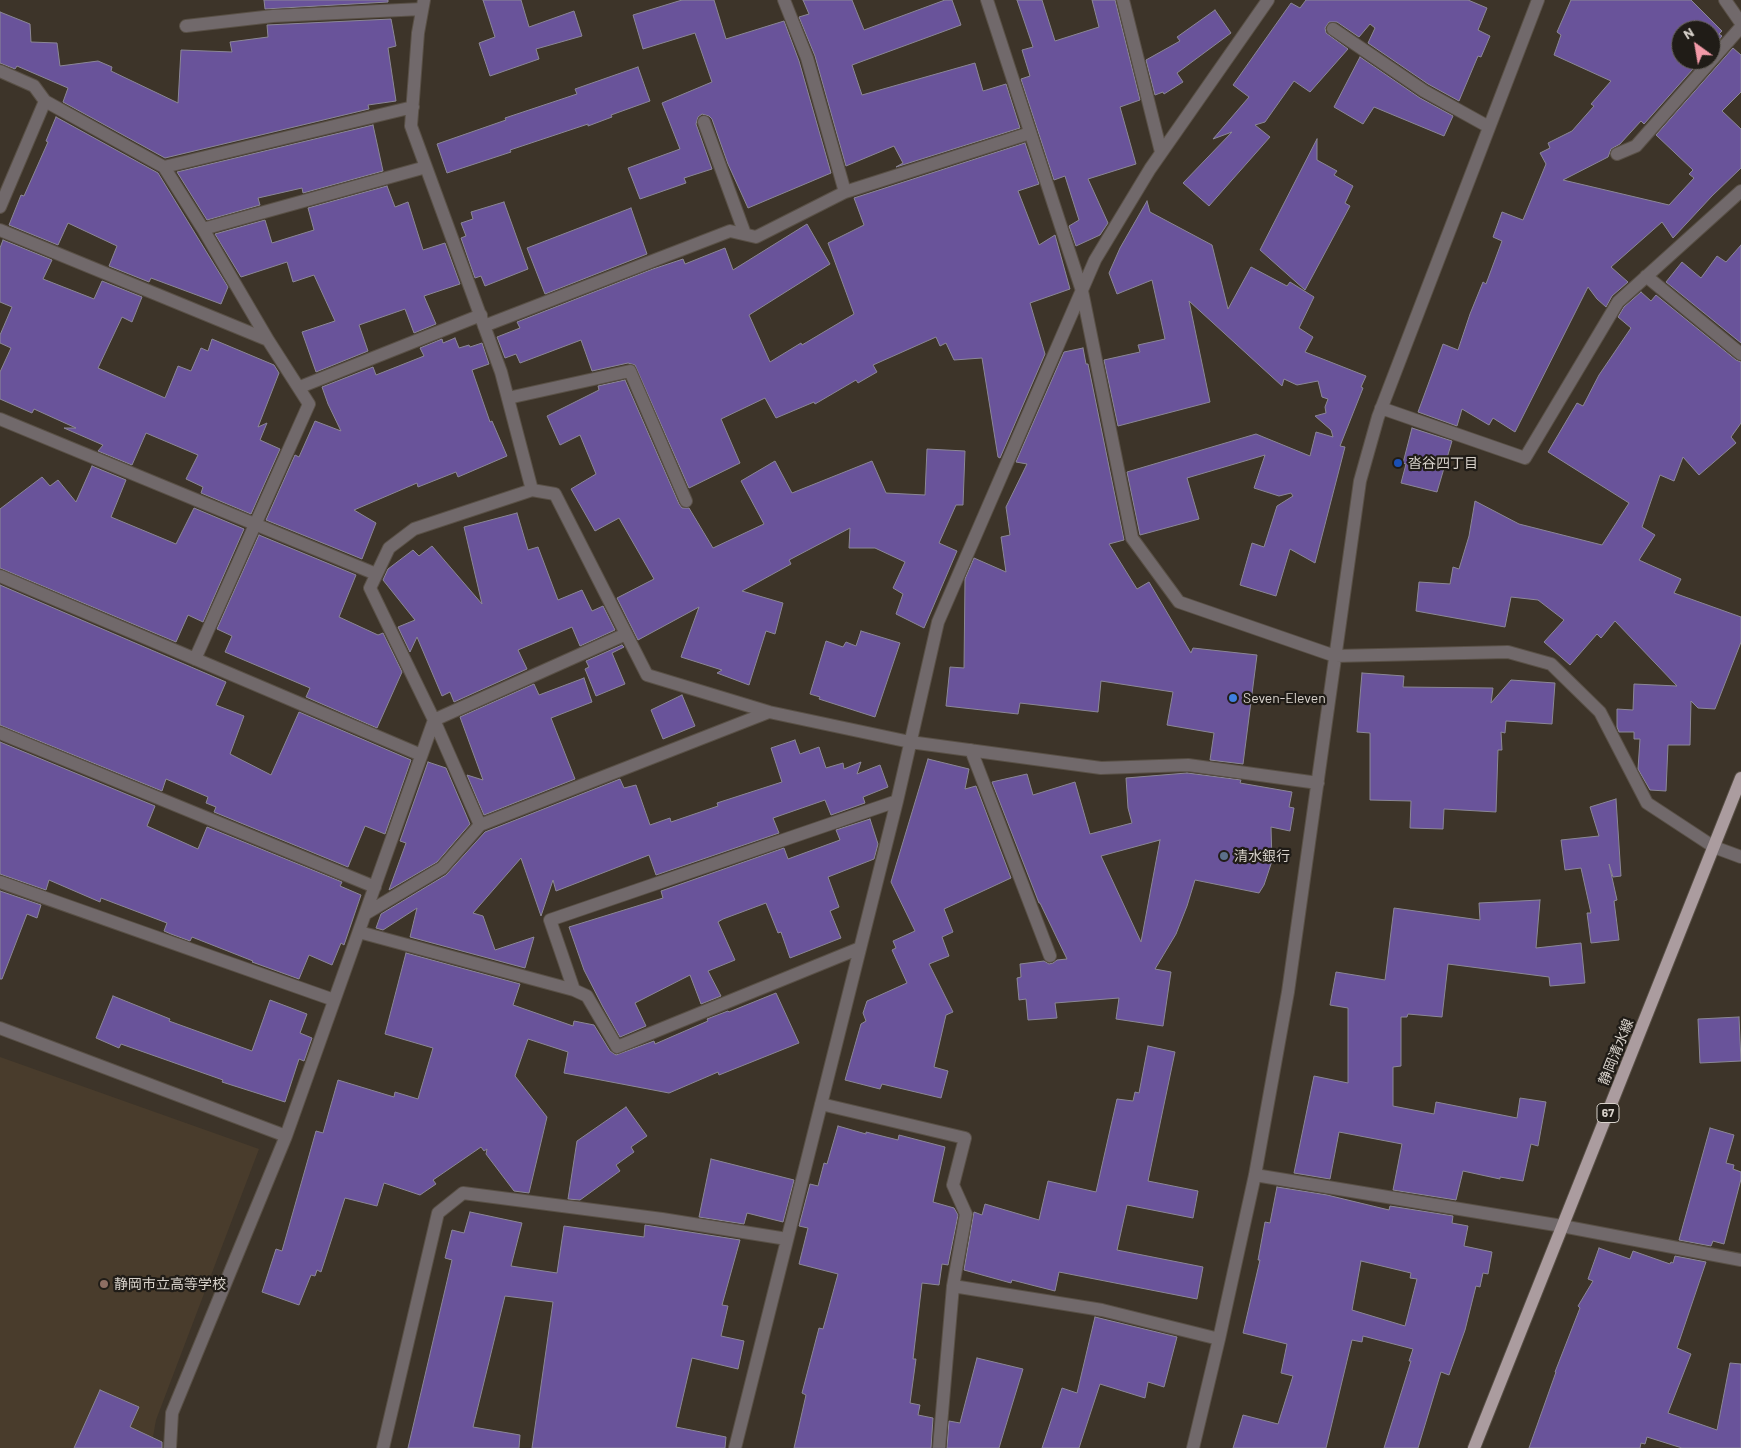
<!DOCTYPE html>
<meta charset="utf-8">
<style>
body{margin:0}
#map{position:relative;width:1741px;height:1448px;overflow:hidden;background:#3d3429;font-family:Barlow,sans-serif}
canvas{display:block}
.north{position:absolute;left:1671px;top:20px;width:50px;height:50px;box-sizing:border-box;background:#201c17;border:1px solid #6a655f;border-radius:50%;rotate:328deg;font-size:14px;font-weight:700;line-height:20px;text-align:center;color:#d8d2cb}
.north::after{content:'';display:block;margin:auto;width:18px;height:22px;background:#f39aa8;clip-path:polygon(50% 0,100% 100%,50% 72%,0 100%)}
</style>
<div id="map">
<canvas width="1741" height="1448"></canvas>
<div class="north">N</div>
</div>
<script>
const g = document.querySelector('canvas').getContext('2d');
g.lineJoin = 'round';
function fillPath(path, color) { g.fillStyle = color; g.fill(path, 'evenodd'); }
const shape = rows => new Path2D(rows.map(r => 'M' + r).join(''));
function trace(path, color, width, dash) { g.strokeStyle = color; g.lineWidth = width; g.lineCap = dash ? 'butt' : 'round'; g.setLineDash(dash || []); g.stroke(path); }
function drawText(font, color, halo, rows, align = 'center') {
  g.font = font + ' Barlow,"Noto Sans JP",sans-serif'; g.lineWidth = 4.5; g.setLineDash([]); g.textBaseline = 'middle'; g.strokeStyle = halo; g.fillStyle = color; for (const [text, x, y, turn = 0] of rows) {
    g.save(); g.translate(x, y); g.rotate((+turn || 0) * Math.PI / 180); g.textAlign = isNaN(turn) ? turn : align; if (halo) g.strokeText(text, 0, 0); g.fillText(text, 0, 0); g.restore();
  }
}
fillPath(shape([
 [0,1057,259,1149,156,1420,151,1448,0,1448]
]), '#493c2c');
const building = shape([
 [264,0,388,0,388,2,265,9,264,0],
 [483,0,521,0,529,27,574,11,582,36,536,49,539,59,490,76,479,43,495,37,483,0],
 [682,0,714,0,726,39,784,21,799,61,831,173,748,208,728,164,712,119,709,116,702,114,698,117,696,124,712,169,684,178,686,183,640,199,628,168,680,149,662,103,712,82,695,33,643,49,633,15,682,0],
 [803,0,852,0,864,30,945,0,952,0,961,25,852,65,862,95,975,63,983,91,1006,84,1020,128,896,167,903,163,894,146,846,166,815,56,799,17,809,14,803,0],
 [1017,0,1042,0,1055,41,1099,27,1092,0,1115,0,1140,100,1120,107,1136,164,1088,179,1108,223,1100,235,1076,246,1069,226,1079,220,1065,176,1054,180,1021,79,1030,76,1022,50,1033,47,1017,0],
 [1306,0,1468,0,1487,8,1478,30,1490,36,1481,57,1478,56,1459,101,1428,84,1368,43,1375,28,1370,24,1359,37,1337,22,1329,22,1325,28,1326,33,1348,49,1310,92,1294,81,1265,122,1255,125,1270,137,1209,206,1183,183,1232,132,1213,139,1249,97,1233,85,1291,3,1300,8,1306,0],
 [1571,0,1691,0,1722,31,1719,34,1722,36,1711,49,1711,30,1681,30,1681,60,1701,60,1644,124,1641,121,1620,144,1611,149,1608,157,1563,180,1669,205,1694,178,1689,174,1693,170,1656,135,1733,48,1741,55,1741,92,1722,111,1741,129,1741,168,1712,196,1673,238,1662,222,1611,267,1628,282,1612,296,1606,307,1597,299,1588,287,1515,432,1493,418,1489,425,1462,409,1457,426,1418,412,1443,344,1458,350,1470,314,1483,282,1486,284,1502,241,1493,237,1502,212,1523,220,1546,164,1540,153,1550,148,1548,143,1572,131,1594,106,1591,104,1611,81,1554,55,1561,35,1557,32,1571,0],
 [1215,10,1231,33,1177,73,1183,82,1164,94,1163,92,1155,95,1146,60,1180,41,1177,37,1215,10],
 [0,12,30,24,31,42,57,43,60,66,98,61,112,67,111,71,178,103,181,50,232,52,230,42,268,37,267,25,391,19,396,46,388,48,396,101,368,105,369,109,165,158,63,102,68,88,17,66,15,69,0,63,0,12],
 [1360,57,1420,98,1453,116,1444,136,1374,107,1363,124,1334,107,1360,57],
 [638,67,650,101,611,115,612,117,588,126,588,124,510,150,511,152,447,173,437,144,506,120,505,118,577,94,575,89,638,67],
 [56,117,158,173,228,287,221,304,151,278,149,282,109,266,117,246,68,223,58,245,9,225,21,195,24,196,48,142,46,141,56,117],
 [373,125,383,171,303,193,302,188,258,198,260,205,207,220,177,172,373,125],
 [1317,139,1317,160,1337,171,1334,175,1353,186,1345,203,1350,206,1305,290,1260,250,1317,139],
 [1025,143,1039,184,1018,191,1039,245,1055,235,1070,289,1030,303,1045,354,1000,458,998,457,982,358,954,360,946,343,940,346,936,337,873,365,877,372,858,383,856,380,815,404,814,402,776,418,765,398,721,419,740,463,689,488,635,365,628,363,592,371,581,340,520,363,516,354,505,358,497,337,520,328,517,322,653,269,683,259,685,264,725,248,733,270,807,224,830,264,749,315,770,362,801,343,802,345,854,314,828,243,864,225,854,198,1025,143],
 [387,186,395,207,408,202,423,250,445,243,460,284,424,296,436,324,414,333,405,309,359,325,368,351,316,372,302,332,335,321,314,275,293,282,287,262,241,277,215,234,265,220,272,243,314,230,308,208,387,186],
 [1147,201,1150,212,1212,245,1228,309,1251,267,1287,286,1290,282,1314,297,1299,328,1313,337,1305,352,1366,376,1361,387,1363,388,1340,446,1345,447,1315,563,1290,549,1276,596,1240,585,1252,543,1264,547,1277,506,1293,496,1291,493,1279,496,1254,488,1265,455,1187,478,1199,519,1140,535,1127,472,1256,434,1310,456,1316,432,1333,437,1331,430,1315,416,1326,413,1325,407,1328,399,1322,397,1318,381,1297,385,1284,379,1282,386,1189,301,1210,402,1118,426,1104,360,1140,352,1138,345,1165,339,1152,280,1117,294,1109,273,1120,248,1147,201],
 [504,202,528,269,485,286,481,276,475,278,461,238,466,236,461,223,473,219,471,212,504,202],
 [631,208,647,254,545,294,527,248,631,208],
 [3,240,52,260,43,279,94,299,102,281,142,297,132,322,122,317,98,368,165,398,178,366,191,371,201,348,208,351,212,339,274,365,279,373,258,427,267,423,260,440,280,449,251,514,201,493,203,487,186,479,198,455,146,433,132,465,98,451,103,445,64,428,76,428,34,409,32,413,0,399,0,372,11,348,0,343,0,335,12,307,0,302,0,248,3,240],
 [1741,245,1741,343,1666,282,1682,262,1701,278,1717,256,1726,262,1741,245],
 [1641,292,1651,301,1656,295,1736,360,1741,362,1741,423,1731,437,1736,443,1699,475,1683,457,1674,481,1660,475,1642,527,1655,535,1639,560,1681,579,1674,593,1741,617,1741,642,1715,709,1698,708,1691,701,1690,745,1668,745,1666,791,1650,790,1638,769,1640,739,1634,739,1634,732,1619,732,1617,727,1617,709,1633,710,1634,684,1677,686,1615,621,1601,638,1597,634,1570,665,1544,642,1564,620,1538,600,1511,597,1505,627,1416,611,1419,582,1450,584,1453,567,1459,569,1469,536,1475,501,1519,524,1602,545,1629,503,1548,452,1577,403,1583,406,1599,375,1631,328,1618,317,1624,307,1641,292],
 [455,338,459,348,469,345,470,347,482,343,489,364,472,370,490,422,492,421,507,456,458,477,456,472,418,487,417,483,354,510,376,523,362,559,266,520,295,455,299,457,315,421,341,431,328,404,322,387,373,367,376,375,424,356,420,348,442,339,443,343,455,338],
 [1083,348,1086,364,1088,364,1124,540,1109,544,1137,589,1149,582,1191,653,1193,648,1257,655,1243,764,1210,760,1214,733,1167,725,1173,692,1101,681,1098,712,1020,703,1018,714,946,706,950,667,964,668,965,579,974,558,1006,572,1001,537,1010,535,1006,507,1027,464,1016,462,1064,352,1083,348],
 [625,380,679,504,682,508,689,508,713,548,764,524,741,481,775,461,792,493,872,461,886,493,925,495,927,449,965,451,963,505,956,505,939,543,957,551,924,628,896,614,903,594,893,588,905,562,875,548,849,548,850,528,789,560,791,564,742,591,783,603,775,634,766,631,749,685,717,673,722,670,681,657,699,607,638,640,617,598,654,579,619,518,595,531,571,489,596,474,580,435,560,445,547,416,599,390,598,386,625,380],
 [1412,428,1452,441,1437,492,1401,483,1406,464,1403,463,1412,428],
 [92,466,126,480,111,517,176,544,194,508,244,529,203,622,188,615,176,642,0,568,0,509,42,477,50,486,58,480,76,502,92,466],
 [517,513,528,550,538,547,558,600,582,590,592,611,603,606,615,630,580,646,572,627,518,650,527,669,454,702,450,692,442,696,417,637,410,652,398,627,415,620,383,580,388,569,413,550,419,556,432,546,482,604,464,527,517,513],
 [259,535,356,575,339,617,378,635,383,633,402,672,377,728,306,697,310,688,225,652,232,636,217,629,259,535],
 [0,585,226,682,216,705,244,716,230,754,271,775,299,712,411,760,385,834,365,826,348,867,214,812,216,807,206,803,208,797,166,779,162,791,0,725,0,585],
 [861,631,900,643,875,717,819,699,820,697,810,694,826,641,843,647,846,642,856,646,861,631],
 [622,645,624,647,612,653,625,684,596,696,585,669,589,667,586,661,622,645],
 [1362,673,1404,676,1403,687,1493,688,1491,703,1511,680,1555,683,1552,724,1506,721,1505,733,1501,732,1502,750,1498,750,1496,812,1444,809,1443,829,1410,828,1411,801,1370,800,1370,733,1357,732,1362,673],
 [584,678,592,702,551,718,575,779,484,815,467,775,483,780,460,717,534,684,539,695,584,678],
 [682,695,695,726,663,739,651,710,682,695],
 [795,740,800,754,819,747,826,768,843,763,844,769,861,762,857,774,880,765,888,787,863,797,865,803,831,815,825,800,773,818,779,833,656,875,649,855,556,891,553,880,541,916,521,858,473,913,483,916,495,950,534,937,525,968,410,937,417,908,383,930,376,928,381,914,446,875,485,832,620,779,624,788,636,785,650,825,670,818,671,822,718,806,717,803,782,782,771,748,795,740],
 [0,742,155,806,147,826,198,849,207,827,342,882,340,886,361,895,344,945,341,943,332,965,309,955,299,979,252,962,253,961,192,937,190,941,171,934,164,931,167,923,101,898,100,902,49,880,46,890,0,874,0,742],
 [928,759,969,769,965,789,976,786,1011,878,944,909,953,932,942,937,949,956,929,964,953,1012,946,1015,934,1067,948,1071,941,1098,882,1084,880,1089,845,1080,861,1024,866,1021,863,1013,867,1001,907,983,892,950,896,948,893,941,915,931,891,882,928,759],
 [428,762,446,768,470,824,437,862,389,890,406,843,400,841,428,762],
 [1187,773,1241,780,1240,783,1292,792,1289,807,1294,808,1290,831,1271,827,1272,861,1264,885,1259,893,1195,880,1187,906,1176,934,1155,969,1171,972,1163,1026,1116,1019,1119,998,1055,1003,1057,1018,1028,1020,1026,999,1019,1000,1017,978,1021,977,1020,964,1044,961,1049,964,1053,963,1057,960,1067,959,1040,903,1039,903,992,782,1027,774,1033,795,1075,782,1090,834,1132,823,1128,808,1126,778,1187,773],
 [1160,840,1141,942,1101,856,1160,840],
 [1616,799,1621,876,1613,877,1609,864,1617,900,1614,901,1619,940,1591,943,1587,913,1591,913,1581,868,1565,870,1561,840,1599,836,1590,807,1616,799],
 [870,819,878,844,874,859,828,877,839,907,830,911,841,938,790,958,781,932,778,933,766,903,723,919,718,922,735,960,708,971,721,996,701,1004,690,975,635,1003,646,1026,620,1037,603,1007,584,970,569,927,663,898,661,891,784,848,788,859,840,840,836,830,870,819],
 [0,891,41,905,37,918,27,914,2,979,0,979,0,891],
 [1540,900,1536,948,1581,943,1585,983,1550,986,1549,977,1448,964,1442,1017,1408,1014,1407,1017,1401,1017,1401,1066,1393,1067,1393,1106,1434,1114,1436,1102,1517,1118,1520,1098,1546,1102,1538,1146,1531,1144,1523,1181,1500,1177,1500,1179,1463,1171,1456,1200,1393,1190,1402,1144,1339,1132,1330,1179,1294,1173,1314,1076,1348,1083,1348,1008,1330,1005,1336,972,1385,980,1394,908,1480,920,1479,903,1540,900],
 [406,953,520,984,513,1005,573,1026,574,1021,594,1025,610,1051,616,1055,654,1041,655,1044,708,1021,707,1019,728,1011,729,1012,776,993,799,1043,719,1075,718,1072,669,1093,564,1073,568,1052,528,1039,515,1076,547,1117,529,1193,514,1191,486,1154,487,1149,484,1151,481,1147,433,1180,436,1184,420,1195,384,1183,377,1206,345,1198,321,1272,317,1270,315,1276,311,1275,299,1305,262,1292,276,1249,282,1251,316,1131,323,1133,338,1080,394,1097,395,1092,418,1099,433,1048,385,1034,406,953],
 [113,996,170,1019,169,1021,252,1051,270,1000,307,1014,300,1033,312,1038,304,1061,299,1059,285,1102,222,1082,223,1080,121,1044,119,1048,96,1038,113,996],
 [1739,1017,1741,1061,1700,1063,1698,1019,1739,1017],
 [1148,1046,1175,1052,1148,1181,1198,1191,1193,1218,1127,1205,1117,1250,1203,1267,1197,1299,1059,1272,1055,1291,1012,1280,1011,1283,964,1270,974,1212,982,1215,985,1204,1039,1220,1048,1181,1096,1192,1117,1099,1133,1101,1135,1092,1139,1093,1148,1046],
 [626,1107,647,1136,631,1147,634,1152,616,1165,620,1171,580,1200,568,1199,577,1141,626,1107],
 [838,1126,866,1134,866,1132,898,1140,899,1135,945,1147,933,1202,954,1208,958,1215,948,1265,942,1264,939,1285,922,1283,913,1359,916,1359,910,1403,920,1405,918,1415,933,1418,931,1448,794,1448,806,1395,802,1393,819,1328,823,1329,838,1274,799,1264,808,1228,799,1226,810,1184,818,1186,824,1163,827,1164,838,1126],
 [1710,1128,1734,1135,1726,1163,1734,1165,1733,1169,1741,1172,1741,1179,1724,1244,1713,1241,1711,1246,1679,1240,1710,1128],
 [711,1159,794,1180,783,1222,747,1213,744,1224,699,1217,711,1159],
 [1277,1187,1327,1195,1389,1210,1390,1206,1453,1216,1452,1223,1468,1226,1464,1246,1492,1252,1488,1274,1483,1273,1480,1287,1476,1286,1465,1330,1449,1375,1441,1372,1418,1448,1384,1448,1411,1361,1409,1361,1413,1349,1363,1336,1362,1342,1352,1340,1326,1448,1233,1448,1243,1415,1278,1424,1293,1376,1281,1373,1287,1344,1243,1333,1260,1260,1258,1260,1265,1222,1270,1223,1277,1187],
 [1361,1261,1411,1273,1410,1278,1417,1279,1405,1326,1352,1310,1361,1261],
 [470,1212,522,1223,511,1266,557,1273,564,1226,644,1237,645,1225,740,1240,722,1305,728,1306,721,1336,744,1341,738,1369,692,1358,676,1427,726,1437,725,1448,532,1448,553,1302,505,1296,473,1427,520,1435,519,1448,408,1448,452,1260,445,1258,452,1230,464,1233,470,1212],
 [1599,1248,1630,1259,1633,1251,1670,1264,1671,1262,1673,1263,1675,1256,1706,1262,1677,1348,1691,1354,1668,1413,1717,1430,1730,1363,1741,1364,1741,1448,1682,1448,1647,1437,1645,1444,1641,1443,1640,1448,1529,1448,1556,1372,1555,1372,1580,1308,1578,1306,1593,1281,1588,1279,1599,1248],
 [1095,1317,1177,1337,1164,1387,1148,1382,1145,1398,1100,1384,1079,1448,1042,1448,1062,1388,1077,1393,1095,1317],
 [977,1358,1023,1369,999,1448,947,1448,949,1421,960,1423,977,1358],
 [100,1390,139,1407,130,1427,162,1442,162,1448,74,1448,100,1390]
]);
fillPath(building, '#69539a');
trace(building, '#8b8796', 1);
const minor = shape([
 [424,0,418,33,411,126,501,372,532,490],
 [784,0,807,58,845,192],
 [987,0,1082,291,1132,538,1179,602,1335,656,1508,652,1551,664,1600,712,1647,803,1714,847,1741,857],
 [1123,0,1161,152],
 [1725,0,1741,23],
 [186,26,273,16,422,9],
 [1333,29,1424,91,1489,127],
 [0,71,34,86,45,101],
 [704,122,745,234],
 [1617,154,1636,146,1741,27],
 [164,167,203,229,268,340],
 [0,207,45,101,164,167,413,107],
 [203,229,426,167],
 [0,230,268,340,309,404,195,659],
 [1646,276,1741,354],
 [484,326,730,231,756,237,845,192,1030,133],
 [300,387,481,315],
 [508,398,630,371,686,501],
 [1381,408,1525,458,1618,302,1741,191],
 [0,419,376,574],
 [0,576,421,755],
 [0,733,375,887],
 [971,750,1050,956],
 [480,825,769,712],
 [0,882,334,1000],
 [365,914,442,868,480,825,434,720,626,634],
 [359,932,574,990,550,920,897,801],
 [574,990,587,996,617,1047,860,948],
 [0,1028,286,1136],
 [821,1104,965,1138,953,1185,966,1214,953,1286,939,1448],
 [1255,1175,1562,1226,1741,1260],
 [953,1286,1102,1310,1219,1339],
 [170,1448,172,1413,286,1136,434,720,370,588,389,548,414,529,532,490,555,494,647,675,769,712,910,742,1101,768,1188,765,1318,783],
 [383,1448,438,1213,463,1193,662,1219,787,1239],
 [735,1448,897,801,938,622,1095,260,1150,169,1268,0],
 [1193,1448,1219,1339,1255,1175,1288,992,1360,481,1378,417,1538,0]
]);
const major = shape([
 [1474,1448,1741,778]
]);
trace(minor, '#595046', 14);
trace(major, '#595046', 14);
trace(minor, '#71696b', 12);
trace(major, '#ab9c9f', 12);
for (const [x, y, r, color] of [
 [1398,463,5,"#1a4fb4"],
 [1233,698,5,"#3f7fe0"],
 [1224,856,5,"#5c6f8a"],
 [104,1284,5,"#8d6e63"]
]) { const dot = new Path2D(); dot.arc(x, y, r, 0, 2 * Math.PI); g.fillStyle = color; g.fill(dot); trace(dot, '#201c17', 2); }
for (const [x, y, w] of [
 [1608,1113,22]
]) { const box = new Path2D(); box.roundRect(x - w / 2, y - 9.5, w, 19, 4); g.fillStyle = '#201c17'; g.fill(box); trace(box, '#d8d2cb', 1); }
drawText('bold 12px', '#d8d2cb', null, [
 ["67",1608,1113]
]);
drawText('14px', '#d8d2cb', '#201c17', [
 ["沓谷四丁目",1408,463],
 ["Seven-Eleven",1243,698],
 ["清水銀行",1234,856],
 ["静岡市立高等学校",114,1284]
], 'left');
drawText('14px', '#d8d2cb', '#201c17', [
 ["静岡清水線",1616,1052,-68]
]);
</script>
